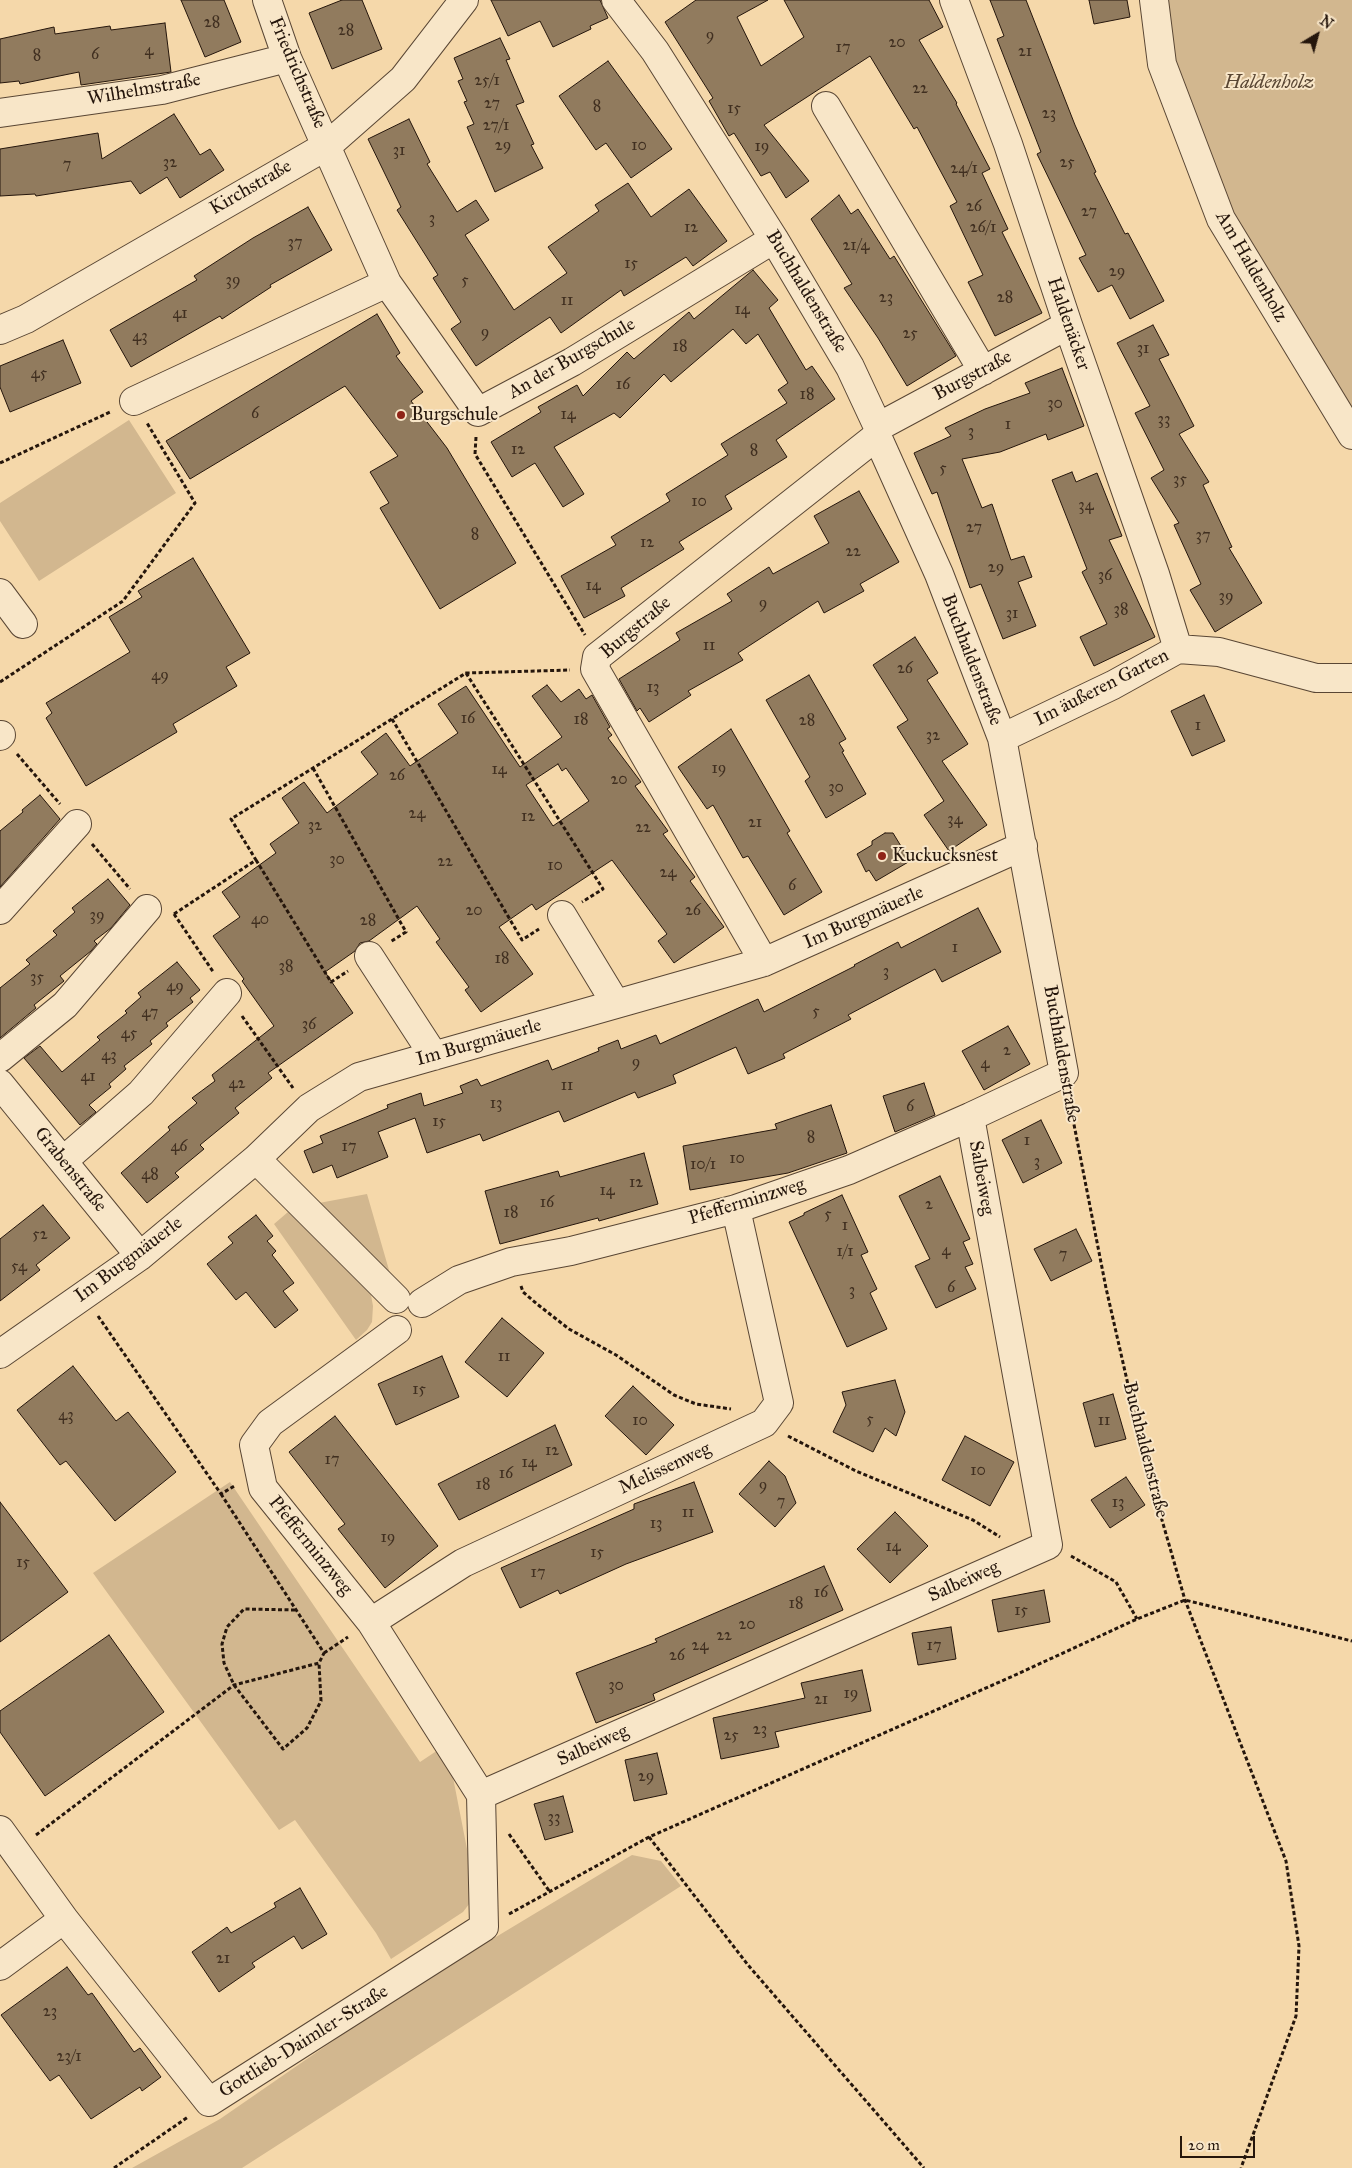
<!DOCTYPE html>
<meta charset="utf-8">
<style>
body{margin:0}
#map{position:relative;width:1352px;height:2168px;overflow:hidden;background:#f5d8aa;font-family:"IM FELL Great Primer",serif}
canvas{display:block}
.north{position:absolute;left:1292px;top:10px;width:50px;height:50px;-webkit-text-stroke:4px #f8e6c8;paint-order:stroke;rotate:37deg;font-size:14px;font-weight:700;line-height:20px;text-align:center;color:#25160c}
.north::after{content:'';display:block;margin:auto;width:18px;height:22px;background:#25160c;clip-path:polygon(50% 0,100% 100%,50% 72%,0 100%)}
.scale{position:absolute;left:1180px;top:2136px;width:75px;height:22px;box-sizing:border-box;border:2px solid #25160c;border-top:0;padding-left:6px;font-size:15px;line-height:18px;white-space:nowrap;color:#25160c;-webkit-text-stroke:4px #f8e6c8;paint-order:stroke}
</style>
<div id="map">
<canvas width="1352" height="2168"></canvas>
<div class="north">N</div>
<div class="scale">20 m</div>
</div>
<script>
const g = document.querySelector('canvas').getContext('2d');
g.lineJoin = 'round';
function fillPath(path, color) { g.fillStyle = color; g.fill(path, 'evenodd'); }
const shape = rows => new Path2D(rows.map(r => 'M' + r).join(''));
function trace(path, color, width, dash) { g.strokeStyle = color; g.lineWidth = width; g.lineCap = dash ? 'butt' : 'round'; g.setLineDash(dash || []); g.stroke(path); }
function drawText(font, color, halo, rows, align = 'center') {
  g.font = font + ' "IM FELL Great Primer",serif'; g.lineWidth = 4; g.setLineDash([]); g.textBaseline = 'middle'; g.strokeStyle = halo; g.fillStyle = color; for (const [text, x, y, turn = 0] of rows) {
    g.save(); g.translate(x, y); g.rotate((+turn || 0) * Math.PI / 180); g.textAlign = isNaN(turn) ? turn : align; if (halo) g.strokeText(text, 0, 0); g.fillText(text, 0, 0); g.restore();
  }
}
fillPath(shape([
 [1164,0,1352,0,1352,428,1227,218,1171,53],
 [129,420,176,493,39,581,0,521,0,503],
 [367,1194,391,1277,319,1203],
 [288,1212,371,1295,373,1306,372,1322,367,1330,356,1340,274,1224],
 [230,1482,420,1762,441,1748,449,1757,476,1895,463,1912,391,1959,376,1933,295,1820,279,1830,93,1573],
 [632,1855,661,1861,681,1886,242,2168,132,2168,220,2119,398,1996]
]), '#d2b78f');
const building = shape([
 [181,0,224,0,241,42,205,57,181,0],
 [342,0,362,0,382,49,332,69,309,13,342,0],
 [491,0,600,0,608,18,590,26,591,29,553,47,540,21,508,36,491,0],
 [696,0,768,0,737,17,761,66,804,37,784,0,929,0,943,27,919,40,957,103,956,104,990,169,982,173,1008,229,1002,232,1042,313,995,336,968,282,983,275,950,206,957,202,917,127,914,129,870,56,764,125,809,181,786,198,770,172,761,176,734,133,729,136,709,101,713,98,665,22,696,0],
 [990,0,1026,0,1075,125,1096,172,1094,173,1125,234,1128,233,1164,301,1130,319,1112,285,1098,292,1079,258,1086,255,1037,154,1041,152,997,39,1004,36,990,0],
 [1089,0,1127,0,1130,17,1094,24,1089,0],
 [165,23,171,72,81,85,79,72,20,84,19,81,0,83,0,39,54,27,55,34,110,26,111,30,165,23],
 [500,38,510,59,506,60,524,102,516,105,534,144,531,145,543,168,495,192,467,127,474,124,464,102,467,101,458,81,463,79,454,58,500,38],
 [608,61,672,149,631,178,606,143,596,150,559,96,608,61],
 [174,114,200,155,210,149,224,170,180,198,167,177,140,194,131,181,36,196,35,194,0,196,0,149,98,133,102,159,174,114],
 [409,119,430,162,427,164,457,212,476,200,489,220,465,235,514,310,567,273,548,247,599,211,595,205,628,183,651,217,689,189,727,241,693,266,686,257,624,296,621,290,561,333,550,317,476,366,451,329,461,322,433,278,438,275,397,210,401,207,368,139,409,119],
 [839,195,851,214,858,209,890,259,894,256,956,356,907,386,878,338,844,288,852,284,811,219,839,195],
 [308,207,332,250,270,285,271,287,222,319,220,316,131,367,110,330,197,280,194,276,253,238,308,207],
 [753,270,778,300,769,308,806,370,812,366,835,399,776,440,787,457,725,496,732,509,679,542,684,549,621,588,625,596,584,618,561,576,616,545,611,537,670,501,666,494,728,455,721,444,787,403,778,390,788,383,758,334,746,344,733,329,671,382,664,374,620,418,614,413,554,447,584,494,563,507,535,463,512,477,491,442,541,412,538,407,577,385,583,396,627,352,634,359,689,312,694,319,753,270],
 [377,314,400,353,396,356,423,392,411,401,447,448,516,563,440,609,380,508,389,503,370,472,398,456,345,386,190,479,166,441,377,314],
 [1153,325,1169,355,1159,359,1194,426,1179,434,1209,482,1203,485,1232,547,1229,548,1262,603,1215,632,1190,590,1201,584,1174,525,1179,523,1151,478,1164,470,1135,413,1150,406,1117,343,1153,325],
 [63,340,81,383,10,412,0,387,0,366,63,340],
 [1062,368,1084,426,1048,440,1046,434,1000,452,962,459,982,508,992,504,1011,560,1024,556,1032,577,1018,582,1036,626,1003,639,981,584,970,588,937,492,932,494,914,453,951,436,945,428,985,409,1030,393,1025,383,1062,368],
 [1072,472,1076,482,1097,473,1122,536,1109,540,1155,637,1094,666,1080,637,1107,624,1082,572,1087,569,1052,480,1072,472],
 [859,491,899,562,860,584,864,591,824,613,818,601,738,653,743,660,688,691,691,695,649,722,640,708,637,711,619,679,680,640,676,633,732,601,727,594,769,567,773,574,829,543,814,516,859,491],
 [193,558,250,653,226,667,237,686,173,724,177,732,86,786,46,718,52,713,46,703,130,652,109,617,142,597,138,591,193,558],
 [915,637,938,673,927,680,968,744,942,761,987,825,949,851,924,815,944,801,897,727,908,720,873,665,915,637],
 [809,675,846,739,839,743,844,751,842,752,866,794,826,818,805,781,810,777,766,700,809,675],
 [547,685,561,702,579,689,586,699,592,695,610,727,607,729,612,735,608,738,641,782,635,786,668,831,663,834,695,877,690,881,724,927,674,963,658,941,667,934,612,860,536,910,532,904,499,927,533,974,481,1012,465,990,469,987,436,942,440,939,417,906,369,941,360,943,355,951,325,972,353,1013,268,1073,272,1078,235,1108,239,1113,200,1145,204,1149,175,1173,179,1177,147,1203,121,1173,170,1130,168,1127,197,1103,192,1098,215,1081,212,1075,274,1026,242,981,244,979,213,936,240,917,222,892,276,853,270,844,299,823,282,798,304,782,327,813,378,774,361,752,386,733,410,766,458,733,438,704,466,686,520,767,562,737,532,696,547,685],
 [558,764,562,771,566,768,589,801,553,826,526,785,558,764],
 [1204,695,1225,741,1192,756,1171,711,1204,695],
 [731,729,790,831,787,833,822,892,784,915,748,856,743,858,713,805,707,809,678,767,731,729],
 [40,795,60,819,0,887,0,831,23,812,22,810,40,795],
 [885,833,893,833,910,861,876,881,869,870,866,872,857,854,872,845,872,841,885,833],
 [108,879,130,905,111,928,94,941,97,944,91,951,60,976,64,981,34,1005,36,1008,0,1038,0,988,30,964,26,960,57,935,53,931,75,912,72,908,108,879],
 [978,908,1001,952,942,982,935,969,848,1015,851,1019,783,1054,785,1058,748,1074,736,1047,673,1075,676,1083,638,1098,635,1092,564,1122,559,1111,483,1141,480,1134,427,1153,415,1118,378,1132,388,1157,337,1178,332,1165,313,1173,304,1151,323,1143,320,1136,388,1108,387,1105,421,1093,424,1106,463,1093,460,1086,477,1079,481,1086,548,1060,552,1070,599,1051,598,1048,618,1040,621,1049,656,1035,660,1044,758,999,764,1012,855,966,854,965,898,942,901,948,978,908],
 [177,962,200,990,190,998,193,1002,166,1023,168,1026,150,1041,152,1044,124,1066,126,1069,109,1084,111,1087,89,1105,96,1112,80,1125,24,1058,40,1046,62,1072,100,1040,97,1037,127,1013,125,1011,141,997,138,993,177,962],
 [1008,1026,1030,1064,984,1090,962,1051,1008,1026],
 [924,1083,935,1115,895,1132,883,1096,924,1083],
 [831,1105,847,1153,788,1173,690,1190,683,1146,777,1129,775,1124,831,1105],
 [1041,1120,1062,1163,1023,1183,1002,1140,1041,1120],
 [644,1153,658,1204,599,1221,598,1218,500,1244,485,1191,558,1171,560,1177,644,1153],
 [940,1176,970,1239,963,1242,973,1264,965,1267,976,1289,936,1308,915,1266,930,1259,899,1196,940,1176],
 [842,1195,868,1252,861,1255,877,1289,870,1293,887,1329,847,1347,789,1222,804,1215,804,1213,842,1195],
 [43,1205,70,1238,36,1265,40,1270,0,1301,0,1239,43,1205],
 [256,1215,273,1236,267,1241,276,1251,272,1255,294,1283,283,1291,298,1310,275,1328,246,1292,236,1300,207,1264,233,1243,228,1237,256,1215],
 [1076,1229,1092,1261,1051,1281,1034,1249,1076,1229],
 [502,1318,544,1353,507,1397,465,1362,502,1318],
 [442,1356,459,1397,396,1425,378,1384,442,1356],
 [73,1366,116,1421,128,1412,176,1472,115,1521,66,1461,60,1465,17,1410,73,1366],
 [895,1380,905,1412,896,1436,885,1428,873,1452,833,1432,846,1405,842,1392,895,1380],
 [633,1386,674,1425,646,1455,605,1416,633,1386],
 [1113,1394,1126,1439,1095,1447,1083,1403,1113,1394],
 [335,1416,438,1546,385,1588,338,1529,345,1524,289,1452,335,1416],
 [555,1425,572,1465,459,1520,438,1484,555,1425],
 [965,1436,1014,1462,990,1506,942,1480,965,1436],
 [769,1461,785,1476,796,1503,775,1527,739,1494,769,1461],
 [1126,1477,1145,1505,1110,1528,1091,1500,1126,1477],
 [694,1482,713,1532,626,1564,560,1594,558,1590,520,1608,501,1568,634,1509,634,1504,694,1482],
 [0,1502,68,1592,0,1642,0,1502],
 [895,1512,928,1546,890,1583,857,1549,895,1512],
 [824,1566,843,1610,653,1694,655,1700,596,1723,576,1673,657,1642,655,1639,824,1566],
 [1044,1590,1050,1622,998,1632,992,1600,1044,1590],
 [951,1627,956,1659,918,1665,912,1633,951,1627],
 [109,1635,164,1712,45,1796,0,1732,0,1711,109,1635],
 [862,1670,871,1711,775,1732,779,1747,721,1759,713,1718,805,1698,801,1683,862,1670],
 [657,1753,667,1794,634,1801,625,1760,657,1753],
 [563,1796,573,1832,545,1840,534,1804,563,1796],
 [300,1888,327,1934,302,1949,294,1936,252,1963,255,1967,219,1992,192,1952,227,1927,231,1933,276,1907,274,1903,300,1888],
 [67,1967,88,1995,92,1993,134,2052,140,2048,161,2077,142,2091,140,2087,91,2119,59,2075,50,2081,1,2015,67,1967]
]);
fillPath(building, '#917b5e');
trace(building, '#25160c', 1);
const minor = shape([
 [267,0,287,58,387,283,478,412,572,362,774,239],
 [954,0,1008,144,1068,325,1155,574,1178,649],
 [1154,0,1162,64,1221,219,1352,435],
 [826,106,983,371],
 [0,113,162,90,287,58],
 [0,330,26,319,328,145,403,79,464,0],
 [134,401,387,283],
 [878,427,1068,325],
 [0,593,23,624],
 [0,736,1,735],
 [1002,738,1113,685,1178,649,1219,652,1316,678,1352,678],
 [0,910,77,824],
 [562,915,616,1004],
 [369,956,434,1056],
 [764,962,595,669,597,657,877,436],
 [0,1058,65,1005,147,909],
 [0,1084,140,1256],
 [256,1159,396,1299],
 [63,1161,141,1093,227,993],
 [422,1303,459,1280,511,1262,571,1251,736,1209,849,1170,970,1117,1064,1073,1002,738,939,574,877,436,878,427,850,367,774,239,655,51,616,0],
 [397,1330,270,1423,254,1445,263,1488,371,1622,481,1795],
 [0,1354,140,1256,256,1159,309,1108,359,1077,764,962,1023,846],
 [371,1622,463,1563,764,1423,779,1403,736,1209],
 [481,1795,1048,1545,970,1117],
 [0,1830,64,1919,0,1966],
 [64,1919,209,2102,484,1927,481,1795]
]);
trace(minor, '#594634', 30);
trace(shape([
 [476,437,475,454,585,635],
 [0,463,110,412],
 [466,673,603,889,582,902],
 [0,682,123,601,195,503,147,423],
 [392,719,522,940,539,929],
 [17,754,60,804],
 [313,768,406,932,390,942],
 [92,844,130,889],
 [256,860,331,982,348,971],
 [174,914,256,860,231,819,466,673,570,670],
 [174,914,214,973],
 [242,1016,293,1088],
 [1069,1099,1106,1288,1147,1468,1185,1600,1286,1861,1299,1946,1296,2016,1241,2168],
 [521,1286,523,1292,537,1304,569,1329,616,1355,674,1395,696,1404,731,1409],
 [98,1316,221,1494,236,1485],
 [788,1436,856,1471,973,1520,1000,1537],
 [1071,1556,1116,1582,1137,1619],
 [295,1610,244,1609,227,1627,222,1644,224,1663,234,1685,283,1749,307,1728,321,1701,319,1663],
 [324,1653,348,1637],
 [509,1834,550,1892],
 [36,1835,234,1685,319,1663,324,1653,221,1494],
 [649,1837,748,1965,924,2168],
 [509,1914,649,1837,1013,1676,1137,1619,1185,1600,1352,1641],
 [114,2168,188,2117]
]), '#25160c', 3, [4, 2.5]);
trace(minor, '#f8e6c8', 28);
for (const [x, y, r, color] of [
 [401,415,5,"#8f2418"],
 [882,856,5,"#8f2418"]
]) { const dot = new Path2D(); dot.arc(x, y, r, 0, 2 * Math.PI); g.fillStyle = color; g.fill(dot); trace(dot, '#f8e6c8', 2); }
drawText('16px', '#402f20', null, [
 ["28",212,23],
 ["28",346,31],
 ["9",710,36],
 ["20",897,43],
 ["17",843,48],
 ["4",149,51],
 ["21",1025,52],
 ["6",95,55],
 ["8",37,56],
 ["25/1",487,81],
 ["22",920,89],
 ["27",492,104],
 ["8",597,107],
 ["15",734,109],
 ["23",1049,114],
 ["27/1",496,126],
 ["29",503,146],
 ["10",639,146],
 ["19",762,147],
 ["31",399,151],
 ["32",170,163],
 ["25",1067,163],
 ["7",67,165],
 ["24/1",964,169],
 ["26",974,207],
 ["27",1089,212],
 ["3",432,219],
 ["12",691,228],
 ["26/1",983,228],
 ["37",295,243],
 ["21/4",856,246],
 ["15",631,264],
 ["29",1117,272],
 ["39",233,281],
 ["5",465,281],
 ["23",886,298],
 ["28",1005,298],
 ["11",567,301],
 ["14",742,310],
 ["41",180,314],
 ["9",485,333],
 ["25",910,334],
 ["43",140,337],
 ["18",680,347],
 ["31",1143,349],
 ["45",39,374],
 ["16",623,385],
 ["18",807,395],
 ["30",1055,404],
 ["6",255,414],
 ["14",568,415],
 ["33",1164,420],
 ["1",1008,425],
 ["3",971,432],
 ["12",518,450],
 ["8",754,451],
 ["5",943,469],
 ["35",1180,480],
 ["10",699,502],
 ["34",1086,506],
 ["27",974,528],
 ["8",475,535],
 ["37",1203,536],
 ["12",647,543],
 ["22",853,552],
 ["29",996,568],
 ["36",1105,576],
 ["14",593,586],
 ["39",1226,597],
 ["9",763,604],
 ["38",1121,610],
 ["31",1012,614],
 ["11",709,646],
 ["26",905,669],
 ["49",160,676],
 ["13",653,688],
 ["16",468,719],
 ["18",581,720],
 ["28",807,721],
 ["1",1198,726],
 ["32",933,736],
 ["19",719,769],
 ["14",499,770],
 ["26",397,776],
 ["20",619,780],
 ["30",836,788],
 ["24",417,814],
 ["12",528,817],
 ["34",955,820],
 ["21",755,823],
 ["32",315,826],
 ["22",643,828],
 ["30",337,860],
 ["22",445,862],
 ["10",555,866],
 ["24",668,873],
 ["6",792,886],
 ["20",474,911],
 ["26",693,911],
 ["39",97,916],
 ["40",260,920],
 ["28",368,921],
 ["1",955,948],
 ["18",502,959],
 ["38",286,967],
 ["3",886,972],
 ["35",37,978],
 ["49",175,987],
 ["5",816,1012],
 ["47",150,1013],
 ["36",309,1025],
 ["45",129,1034],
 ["2",1007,1051],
 ["43",109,1056],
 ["9",636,1063],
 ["4",985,1064],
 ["41",88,1077],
 ["42",237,1084],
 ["11",567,1086],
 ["13",496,1104],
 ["6",910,1107],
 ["15",439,1122],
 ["8",811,1138],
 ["1",1027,1141],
 ["46",179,1147],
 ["17",349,1147],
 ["10",737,1159],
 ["3",1037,1162],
 ["10/1",703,1165],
 ["48",150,1175],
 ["12",636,1183],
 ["14",607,1191],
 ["16",547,1203],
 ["2",929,1205],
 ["18",511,1213],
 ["5",828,1215],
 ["1",845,1226],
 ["52",40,1235],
 ["4",946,1251],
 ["1/1",845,1252],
 ["7",1063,1255],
 ["54",19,1267],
 ["6",951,1288],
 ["3",852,1291],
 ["11",504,1357],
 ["15",419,1390],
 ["43",66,1416],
 ["5",870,1420],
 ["10",640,1421],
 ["11",1104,1421],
 ["12",552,1451],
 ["17",332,1460],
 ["14",529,1463],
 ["10",978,1471],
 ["16",506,1474],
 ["18",483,1485],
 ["9",763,1486],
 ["7",781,1502],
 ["13",1118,1503],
 ["11",688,1513],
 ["13",656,1524],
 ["19",388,1538],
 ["14",893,1547],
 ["15",597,1553],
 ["15",23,1563],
 ["17",538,1573],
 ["16",821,1593],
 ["18",796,1604],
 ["15",1021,1611],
 ["20",747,1625],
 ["22",724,1636],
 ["24",700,1646],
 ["17",934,1646],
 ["26",677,1656],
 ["30",616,1686],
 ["19",851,1694],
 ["21",821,1700],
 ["23",760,1730],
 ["25",731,1736],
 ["29",646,1777],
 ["33",554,1818],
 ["21",223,1959],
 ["23",50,2012],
 ["23/1",69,2057]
]);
drawText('19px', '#25160c', '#f8e6c8', [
 ["Friedrichstraße",297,73,67],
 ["Wilhelmstraße",144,90,-10],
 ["Kirchstraße",251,188,-30],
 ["Am Haldenholz",1251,267,60],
 ["Buchhaldenstraße",806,292,59],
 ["Haldenäcker",1068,324,71],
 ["An der Burgschule",572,359,-30],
 ["Burgstraße",973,376,-28],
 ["Burgstraße",636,628,-40],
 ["Buchhaldenstraße",971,660,69],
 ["Im äußeren Garten",1102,688,-27],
 ["Im Burgmäuerle",864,918,-24],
 ["Im Burgmäuerle",479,1043,-16],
 ["Buchhaldenstraße",1061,1054,80],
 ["Grabenstraße",70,1170,51],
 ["Salbeiweg",981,1178,80],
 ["Pfefferminzweg",747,1202,-17],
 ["Im Burgmäuerle",129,1260,-37],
 ["Buchhaldenstraße",1145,1450,76],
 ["Melissenweg",665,1469,-25],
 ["Pfefferminzweg",310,1546,51],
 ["Salbeiweg",964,1582,-24],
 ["Salbeiweg",593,1746,-24],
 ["Gottlieb-Daimler-Straße",304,2042,-32]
]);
drawText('italic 19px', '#594633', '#f8e6c8', [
 ["Haldenholz",1269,83]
]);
drawText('19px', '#25160c', '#f8e6c8', [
 ["Burgschule",411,415],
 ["Kuckucksnest",892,856]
], 'left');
</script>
